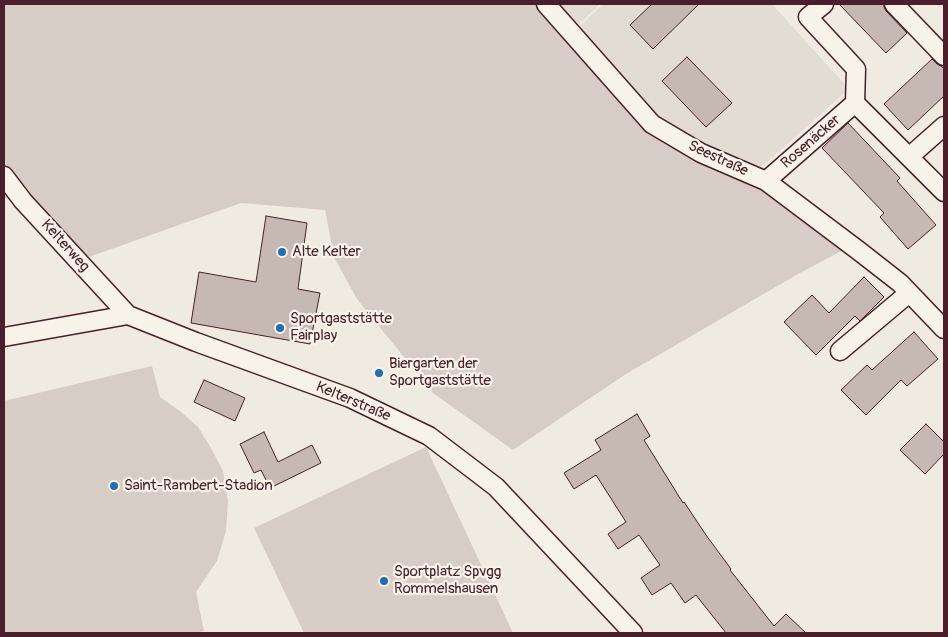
<!DOCTYPE html>
<meta charset="utf-8">
<style>
body{margin:0}
#map{position:relative;width:948px;height:637px;overflow:hidden;background:#f0ebe0;font-family:Pangolin,sans-serif}
canvas{display:block}
.frame{position:absolute;inset:0;border:5px solid #4a1f2b;pointer-events:none}
</style>
<div id="map">
<canvas width="948" height="637"></canvas>
<div class="frame"></div>
</div>
<script>
const g = document.querySelector('canvas').getContext('2d');
g.lineJoin = 'round';
function fillPath(path, color) { g.fillStyle = color; g.fill(path, 'evenodd'); }
const shape = rows => new Path2D(rows.map(r => 'M' + r).join(''));
function trace(path, color, width, dash) { g.strokeStyle = color; g.lineWidth = width; g.lineCap = dash ? 'butt' : 'round'; g.setLineDash(dash || []); g.stroke(path); }
function drawText(font, color, halo, rows, align = 'center') {
  g.font = font + ' Pangolin,sans-serif'; g.lineWidth = 4.5; g.setLineDash([]); g.textBaseline = 'middle'; g.strokeStyle = halo; g.fillStyle = color; for (const [text, x, y, turn = 0] of rows) {
    g.save(); g.translate(x, y); g.rotate((+turn || 0) * Math.PI / 180); g.textAlign = isNaN(turn) ? turn : align; if (halo) g.strokeText(text, 0, 0); g.fillText(text, 0, 0); g.restore();
  }
}
fillPath(shape([
 [556,4,600,4,576,27],
 [603,4,772,4,849,89,757,171,704,148,658,121,577,29]
]), '#e3dcd2');
fillPath(shape([
 [4,4,539,4,647,129,761,188,847,248,798,274,626,374,513,450,433,393,357,299,334,257,325,210,241,203,86,258,26,191,4,199],
 [152,366,160,397,181,412,198,427,211,448,223,471,228,501,226,531,217,561,196,592,204,631,196,633,4,633,4,401],
 [426,447,513,633,304,633,254,528]
]), '#d8cdc6');
const building = shape([
 [652,4,699,4,653,49,630,25,652,4],
 [839,4,884,4,884,7,886,11,907,33,886,53,839,4],
 [687,57,732,103,706,127,662,81,687,57],
 [932,59,937,64,944,68,944,96,908,130,884,104,932,59],
 [848,123,900,178,897,181,936,225,908,249,880,217,884,213,822,148,848,123],
 [266,216,307,223,298,289,320,293,310,344,191,323,199,272,256,282,266,216],
 [864,277,884,297,860,321,855,316,816,355,784,322,812,295,829,313,864,277],
 [914,332,938,359,907,386,901,380,866,415,841,390,867,365,872,370,914,332],
 [204,380,245,398,235,421,194,402,204,380],
 [637,414,650,436,644,440,683,503,684,502,706,535,731,569,730,570,774,626,786,614,806,633,726,633,696,595,685,603,671,583,652,595,641,578,660,565,639,535,618,549,608,534,626,522,596,475,574,489,564,473,601,450,595,440,637,414],
 [926,424,944,442,944,454,925,474,900,450,926,424],
 [264,432,278,462,312,445,321,463,270,488,261,470,254,473,240,444,264,432]
]);
fillPath(building, '#c6b8b3');
trace(building, '#4a1f2b', 1);
const street = shape([
 [546,4,652,124,701,153,766,181,859,251,900,283,944,329],
 [824,4,808,17,856,69,855,103],
 [894,4,944,56],
 [909,157,944,192],
 [4,176,23,201,128,315],
 [766,181,855,103,909,157,944,126],
 [4,337,128,315,196,342,350,398,429,436,496,487,633,633],
 [840,351,909,293]
]);
trace(street, '#4a1f2b', 21);
trace(street, '#f7f3e8', 18);
for (const [x, y, r, color] of [
 [282,252,5,"#1f6fb2"],
 [280,328,5,"#1f6fb2"],
 [379,373,5,"#1f6fb2"],
 [114,486,5,"#1f6fb2"],
 [384,581,5,"#1f6fb2"]
]) { const dot = new Path2D(); dot.arc(x, y, r, 0, 2 * Math.PI); g.fillStyle = color; g.fill(dot); trace(dot, '#f7f3e8', 2); }
drawText('15px', '#4a1f2b', '#f7f3e8', [
 ["Rosenäcker",811,142,-41],
 ["Seestraße",718,159,25],
 ["Kelterweg",65,246,48],
 ["Kelterstraße",353,402,23]
]);
drawText('15px', '#4a1f2b', '#f7f3e8', [
 ["Alte Kelter",292,252],
 ["Sportgaststätte",290,319],
 ["Fairplay",290,336],
 ["Biergarten der",389,364],
 ["Sportgaststätte",389,381],
 ["Saint-Rambert-Stadion",124,486],
 ["Sportplatz Spvgg",394,572],
 ["Rommelshausen",394,589]
], 'left');
</script>
